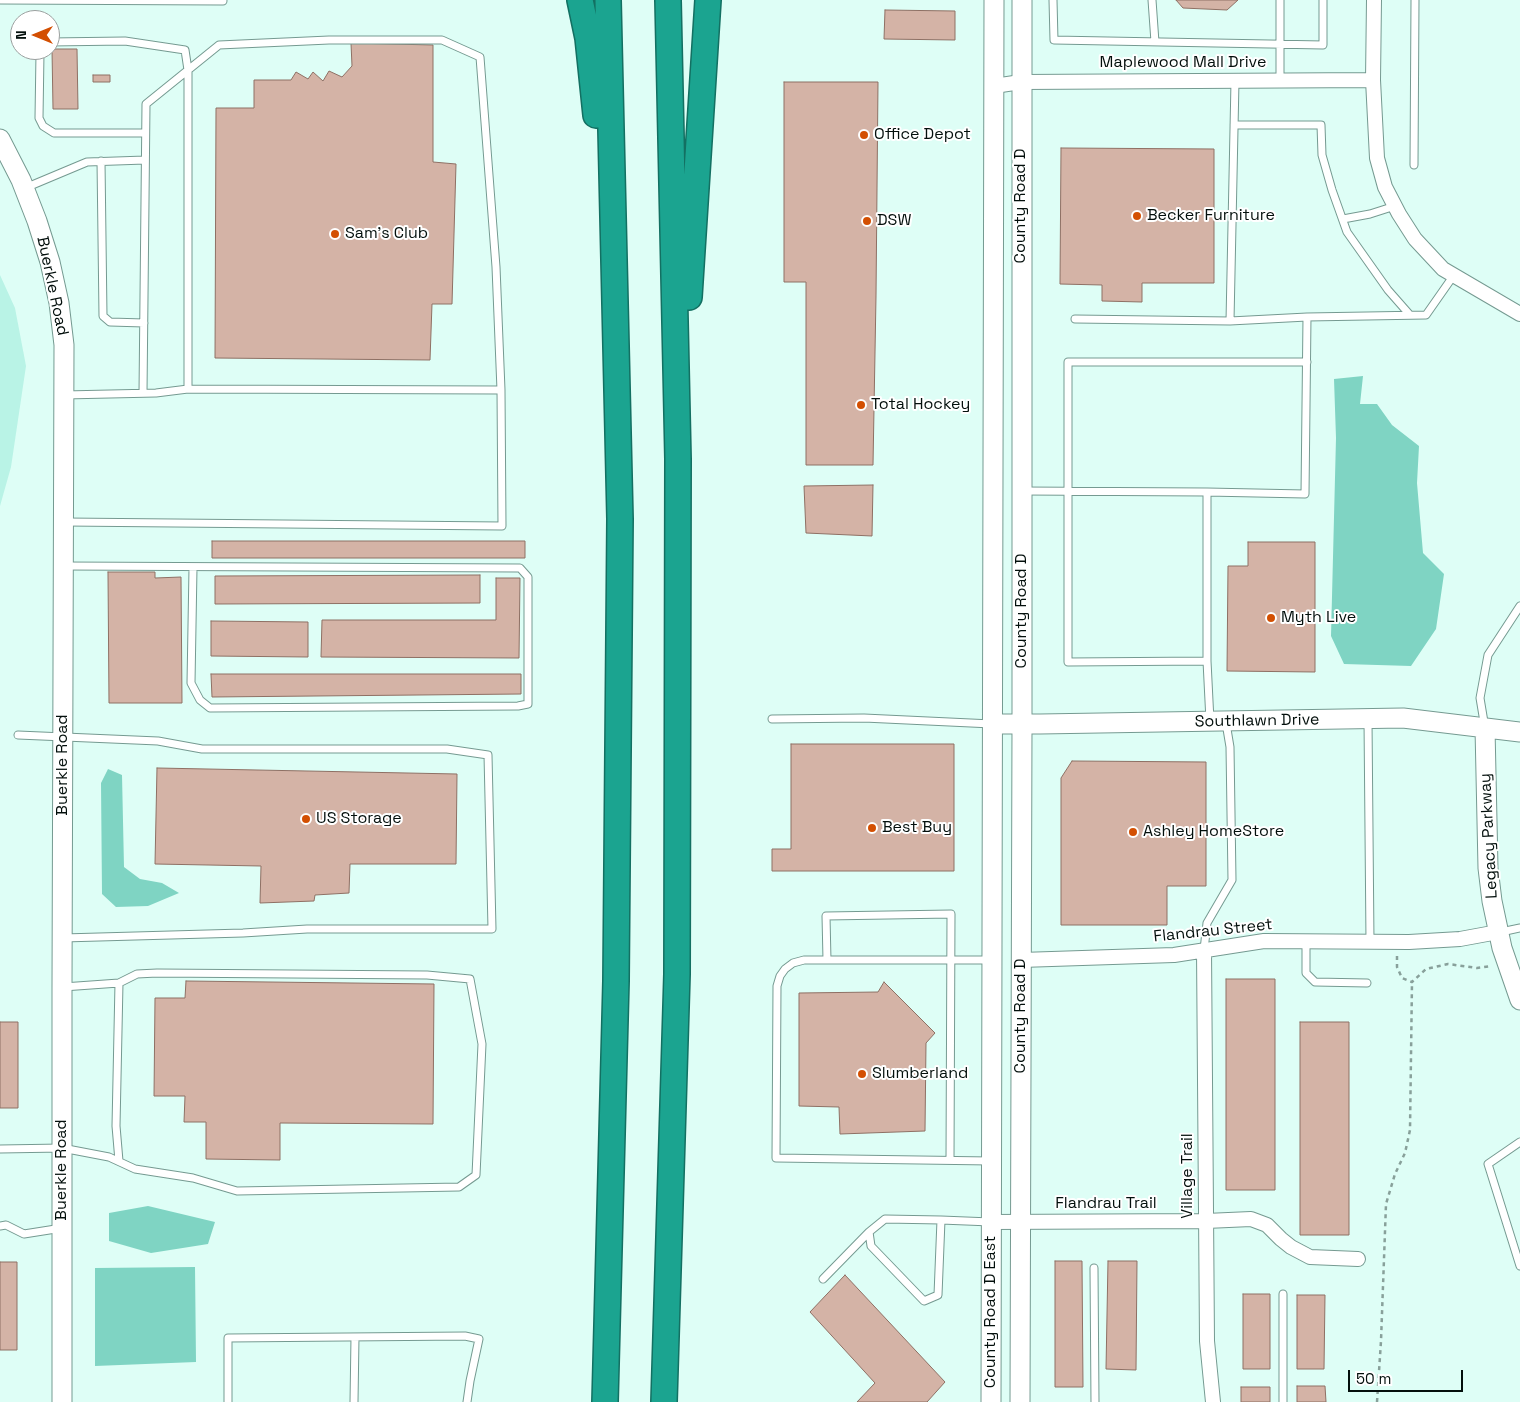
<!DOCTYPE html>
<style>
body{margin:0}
#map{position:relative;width:1520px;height:1402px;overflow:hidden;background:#defef6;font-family:"Space Grotesk",sans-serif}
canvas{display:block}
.north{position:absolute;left:10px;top:10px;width:50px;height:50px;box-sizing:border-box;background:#fff;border:1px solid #9a9f9e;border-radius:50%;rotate:270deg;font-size:14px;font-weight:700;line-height:20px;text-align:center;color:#030f0c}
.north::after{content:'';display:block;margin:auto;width:18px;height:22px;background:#d34f02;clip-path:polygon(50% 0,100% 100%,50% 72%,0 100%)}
.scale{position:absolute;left:1348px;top:1370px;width:115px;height:22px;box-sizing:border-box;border:2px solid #030f0c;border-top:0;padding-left:6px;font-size:15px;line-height:18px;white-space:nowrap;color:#030f0c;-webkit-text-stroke:4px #fff;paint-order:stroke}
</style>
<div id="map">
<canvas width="1520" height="1402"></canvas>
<div class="north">N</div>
<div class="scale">50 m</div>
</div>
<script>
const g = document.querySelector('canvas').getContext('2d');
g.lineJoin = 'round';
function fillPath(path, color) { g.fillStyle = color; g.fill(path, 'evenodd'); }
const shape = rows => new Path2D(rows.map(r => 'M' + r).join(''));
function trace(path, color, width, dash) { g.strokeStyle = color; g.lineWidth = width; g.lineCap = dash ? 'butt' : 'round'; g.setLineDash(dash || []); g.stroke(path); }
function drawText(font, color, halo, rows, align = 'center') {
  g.font = font + ' "Space Grotesk",sans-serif'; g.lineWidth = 4; g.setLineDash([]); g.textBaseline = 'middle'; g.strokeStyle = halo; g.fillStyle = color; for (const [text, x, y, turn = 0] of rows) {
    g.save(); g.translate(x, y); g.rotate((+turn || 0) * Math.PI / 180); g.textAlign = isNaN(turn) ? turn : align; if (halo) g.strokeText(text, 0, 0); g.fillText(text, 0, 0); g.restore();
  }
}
fillPath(shape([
 [0,275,15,308,26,366,11,467,0,506]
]), '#b9f3e6');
fillPath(shape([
 [1363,376,1360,404,1377,404,1392,425,1419,446,1417,483,1423,553,1444,574,1436,629,1411,666,1344,664,1331,636,1336,438,1334,379],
 [108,769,122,775,124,867,140,879,162,883,179,893,148,906,116,907,102,894,101,783],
 [148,1206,215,1222,208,1244,151,1253,109,1241,109,1213],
 [195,1267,196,1362,95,1366,95,1268]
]), '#7fd4c3');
const building = shape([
 [1176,0,1238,0,1227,10,1183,8,1176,0],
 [885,10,955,11,955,40,884,39,885,10],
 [351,43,433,45,433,162,456,164,452,304,432,304,430,360,215,358,216,108,254,108,254,80,291,80,296,72,308,79,313,72,323,81,329,71,342,77,352,66,351,43],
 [52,49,77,49,78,109,53,109,52,49],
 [93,75,110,75,110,82,93,82,93,75],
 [784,82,878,82,876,296,873,465,806,465,806,282,784,282,784,82],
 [1061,148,1214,149,1214,283,1142,283,1142,302,1102,301,1102,285,1060,284,1061,148],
 [873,485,872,536,806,533,804,486,873,485],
 [212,541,525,541,525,558,212,558,212,541],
 [1248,542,1315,542,1315,672,1227,671,1228,566,1248,566,1248,542],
 [108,572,155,572,155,578,181,577,182,703,109,703,108,572],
 [480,575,480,603,215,604,215,576,480,575],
 [496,578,520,578,519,658,321,657,322,620,496,620,496,578],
 [211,621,308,622,308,657,211,656,211,621],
 [211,674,521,674,521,694,212,697,211,674],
 [791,744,954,744,954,871,772,871,772,849,791,849,791,744],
 [1072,761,1206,762,1206,886,1167,886,1167,925,1061,925,1061,778,1072,761],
 [157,768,457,774,456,864,350,864,349,893,315,895,314,901,260,903,261,866,155,864,157,768],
 [1226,979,1275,979,1275,1190,1226,1190,1226,979],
 [186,981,434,984,433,1124,280,1123,280,1160,206,1159,206,1122,184,1122,185,1096,154,1096,155,998,185,998,186,981],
 [884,982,935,1033,926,1043,925,1131,840,1134,839,1107,799,1106,799,993,878,992,884,982],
 [0,1022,18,1022,18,1108,0,1108,0,1022],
 [1300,1022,1349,1022,1349,1235,1300,1235,1300,1022],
 [1055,1261,1082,1261,1083,1387,1055,1387,1055,1261],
 [1108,1261,1137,1261,1136,1370,1106,1369,1108,1261],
 [0,1262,17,1262,17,1350,0,1350,0,1262],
 [845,1275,945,1382,927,1402,857,1402,875,1383,810,1312,845,1275],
 [1243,1294,1270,1294,1270,1369,1243,1369,1243,1294],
 [1297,1295,1325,1295,1324,1369,1297,1369,1297,1295],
 [1297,1386,1325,1386,1326,1402,1297,1402,1297,1386],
 [1241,1387,1270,1387,1270,1402,1241,1402,1241,1387]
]);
fillPath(building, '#d4b3a6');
trace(building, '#8e7064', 1);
const lane = shape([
 [0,0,223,1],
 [1053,0,1054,40,1323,45,1323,0],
 [1152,0,1155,42],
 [1280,0,1280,80],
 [50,42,125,41,185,50,188,70,188,389],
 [41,50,40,53,39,118,43,126,54,133,145,133],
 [1234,125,1321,125,1322,155,1332,190,1347,232,1388,290,1410,315],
 [101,161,103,316,110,322,144,323],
 [1414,165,1415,0],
 [25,188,87,162,145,160],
 [1343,219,1370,214,1395,206],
 [1307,317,1426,315,1454,275],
 [1075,319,1230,321],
 [64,395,156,393,188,389,501,390],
 [1022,491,1207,492],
 [65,522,502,526,501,390,496,267,480,57,442,40,329,40,219,45,146,104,143,393],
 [64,566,520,568,528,577,528,704,518,706,210,708,200,700,191,683,193,568],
 [1207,661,1068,662,1068,362,1307,362],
 [772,719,864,718,992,724],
 [1368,720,1370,942],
 [1210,721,1207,661,1207,492,1305,494,1307,317,1230,321,1235,81],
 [1485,728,1480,698,1488,655,1520,606],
 [18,735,158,741,202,749,447,749,488,755,492,929,307,929,243,933,63,938],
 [1501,932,1520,928],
 [1306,942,1306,973,1315,982,1367,983],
 [1204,950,1207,923,1232,880,1230,747,1226,723],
 [827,960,826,916,951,914,950,1160],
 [990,960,804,960,793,963,785,969,780,976,777,986,776,1158,991,1161],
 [1520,1142,1488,1164,1520,1266],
 [0,1149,62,1148,109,1157,135,1169,193,1178,237,1191,459,1187,476,1175,482,1044,470,979,427,975,157,973,137,974,119,983,63,987],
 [119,1161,116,1126,119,983],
 [941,1220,938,1295,924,1301,871,1246,869,1232,885,1219,941,1220,991,1222],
 [0,1226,6,1225,24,1234,62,1228],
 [1094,1268,1095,1402],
 [823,1279,869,1232],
 [1283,1294,1283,1402],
 [228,1402,228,1338,465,1336,479,1339,470,1381,467,1402],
 [354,1402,355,1337]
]);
const street = shape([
 [1374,0,1373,80,1377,158,1385,187,1399,214,1415,239,1443,269,1520,314],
 [994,86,1021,82,1373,80],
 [1204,950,1207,1341,1213,1402],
 [1021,960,1174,955,1264,941,1409,942,1460,939,1498,932],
 [991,1222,1206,1221,1251,1219,1267,1225,1281,1239,1291,1247,1310,1257,1358,1259]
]);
const secondary = shape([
 [0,139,21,180,37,221,50,262,59,303,64,345,62,987,62,1402],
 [993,724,1040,724,1403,718,1520,732],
 [1485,728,1488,868,1492,901,1502,948,1520,1000],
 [991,1402,994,0],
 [1020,1402,1022,725,1022,0]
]);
const highway = shape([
 [580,0,588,38,596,115],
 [689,297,708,0],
 [605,1402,616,981,620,519,608,0],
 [664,1402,677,974,678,459,668,0]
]);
trace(lane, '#759a91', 9);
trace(street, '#759a91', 16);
trace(secondary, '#759a91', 21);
trace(highway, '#137062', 28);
trace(shape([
 [1397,956,1397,967,1402,978,1412,982,1426,969,1448,964,1477,968,1492,966],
 [1377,1402,1381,1341,1386,1204,1395,1174,1405,1153,1410,1130,1412,982]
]), '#88a09a', 2.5, [4, 4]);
trace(lane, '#fff', 7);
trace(street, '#fff', 14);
trace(secondary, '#fff', 19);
trace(highway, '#1ba490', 25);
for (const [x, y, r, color] of [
 [864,135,5,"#d34f02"],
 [1137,216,5,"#d34f02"],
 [867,221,5,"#d34f02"],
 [335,234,5,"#d34f02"],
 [861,405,5,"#d34f02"],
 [1271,618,5,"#d34f02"],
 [306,819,5,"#d34f02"],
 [872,828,5,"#d34f02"],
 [1133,832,5,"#d34f02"],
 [862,1074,5,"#d34f02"]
]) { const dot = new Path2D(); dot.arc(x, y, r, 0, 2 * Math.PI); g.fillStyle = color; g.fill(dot); trace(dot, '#fff', 2); }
drawText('16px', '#030f0c', '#fff', [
 ["Maplewood Mall Drive",1183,63],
 ["County Road D",1021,206,-90],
 ["Buerkle Road",52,286,78],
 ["County Road D",1022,611,-90],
 ["Southlawn Drive",1257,721,-1],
 ["Buerkle Road",63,765,-90],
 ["Legacy Parkway",1489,836,-93],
 ["Flandrau Street",1213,931,-6],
 ["County Road D",1021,1016,-90],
 ["Buerkle Road",62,1170,-90],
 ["Village Trail",1188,1176,-90],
 ["Flandrau Trail",1106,1204],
 ["County Road D East",991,1312,-90]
]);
drawText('16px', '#030f0c', '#fff', [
 ["Office Depot",874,135],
 ["Becker Furniture",1147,216],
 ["DSW",877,221],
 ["Sam's Club",345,234],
 ["Total Hockey",871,405],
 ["Myth Live",1281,618],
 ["US Storage",316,819],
 ["Best Buy",882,828],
 ["Ashley HomeStore",1143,832],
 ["Slumberland",872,1074]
], 'left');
</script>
